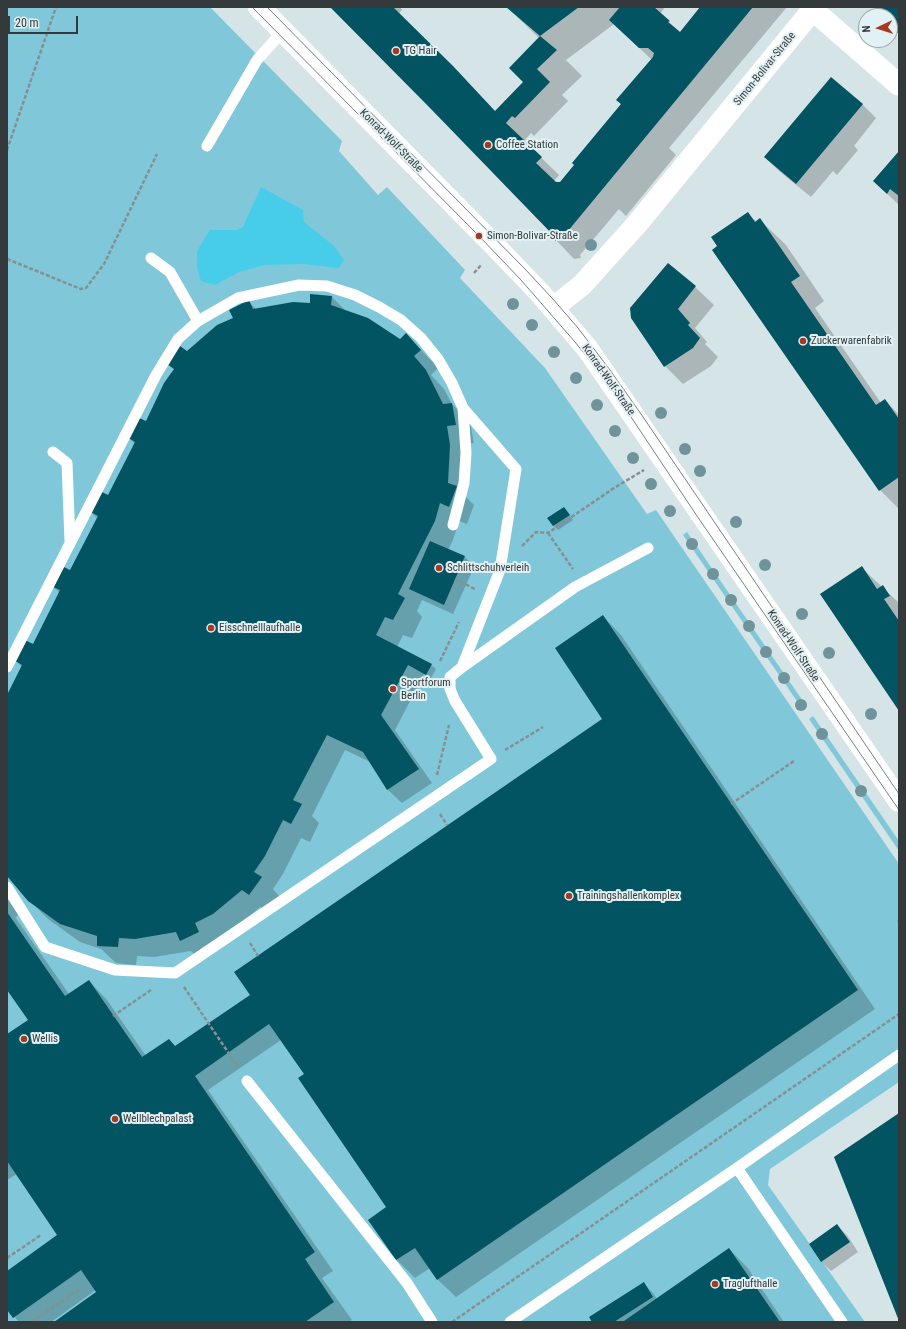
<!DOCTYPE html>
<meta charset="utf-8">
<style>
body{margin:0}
#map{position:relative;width:906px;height:1329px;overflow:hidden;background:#d5e4e7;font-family:"Roboto Condensed",sans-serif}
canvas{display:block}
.frame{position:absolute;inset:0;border:8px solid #343a3b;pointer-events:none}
.north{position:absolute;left:858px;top:8px;width:40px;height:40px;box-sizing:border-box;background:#e2f1f4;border:1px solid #9ca8aa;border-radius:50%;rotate:266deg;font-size:11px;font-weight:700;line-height:16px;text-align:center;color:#343a3b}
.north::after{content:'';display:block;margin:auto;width:14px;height:18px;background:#a33a21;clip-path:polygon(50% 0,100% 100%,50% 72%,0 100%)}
.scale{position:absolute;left:8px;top:16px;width:70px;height:18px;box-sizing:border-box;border:2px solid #343a3b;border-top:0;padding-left:5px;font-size:12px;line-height:14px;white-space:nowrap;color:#343a3b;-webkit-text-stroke:3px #e2f1f4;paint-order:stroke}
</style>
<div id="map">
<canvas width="906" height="1329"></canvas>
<div class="frame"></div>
<div class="north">N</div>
<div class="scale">20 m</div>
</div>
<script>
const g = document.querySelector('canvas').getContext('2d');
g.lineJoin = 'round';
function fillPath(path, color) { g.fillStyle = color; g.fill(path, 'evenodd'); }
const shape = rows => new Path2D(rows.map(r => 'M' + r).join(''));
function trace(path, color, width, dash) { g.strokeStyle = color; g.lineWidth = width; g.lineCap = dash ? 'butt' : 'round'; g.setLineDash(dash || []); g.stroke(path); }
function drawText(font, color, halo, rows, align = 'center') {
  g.font = font + ' "Roboto Condensed",sans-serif'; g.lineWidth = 4; g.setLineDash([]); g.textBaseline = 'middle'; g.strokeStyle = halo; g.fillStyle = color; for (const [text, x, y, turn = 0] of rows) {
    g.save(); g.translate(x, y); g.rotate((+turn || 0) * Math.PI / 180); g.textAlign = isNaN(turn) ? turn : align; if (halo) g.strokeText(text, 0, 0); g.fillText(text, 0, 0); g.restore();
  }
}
fillPath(shape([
 [7,7,210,7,342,141,339,151,378,195,387,187,465,270,460,278,545,368,647,514,656,510,899,864,899,1082,770,1169,768,1185,865,1322,7,1322],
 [687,532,807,707,803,710,683,535],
 [813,716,899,841,899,851,809,719]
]), '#80c8d9');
fillPath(shape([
 [261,187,303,210,304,222,334,246,344,260,339,268,303,264,264,265,239,272,215,285,201,281,197,268,197,251,210,230,237,230,243,227]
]), '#47cde9');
fillPath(shape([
 [332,7,400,7,402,10,399,13,495,112,524,83,539,38,507,7,665,7,660,14,680,32,701,7,787,7,669,148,676,155,626,216,619,209,580,255,581,258,574,259,556,240,555,236],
 [614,24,652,60,617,100,622,105,560,183,554,181,559,175,524,141,531,133,534,136,568,101,562,95,582,76,566,60],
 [568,239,568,241,559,241,557,240],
 [862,104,876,118,854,146,858,150,837,175,833,171,811,197,779,171,765,157],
 [899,152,899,205,874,181],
 [747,213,757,222,760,220,786,245,824,301,815,308,881,403,885,400,899,415,899,509,880,490,714,250],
 [668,264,695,287,714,305,695,328,707,342,705,344,718,357,711,366,683,384,665,366],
 [332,297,346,311,400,341,406,334,438,368,431,375,444,389,452,404,470,422,474,443,464,444,466,497,474,505,467,524,459,521,453,540,448,550,465,557,474,567,453,614,422,600,417,611,422,617,412,638,403,635,397,647,431,665,436,669,431,678,424,674,395,730,432,783,402,803,388,790,370,762,345,750,312,816,319,823,310,842,301,838,283,874,273,889,279,896,268,912,260,907,199,958,191,951,154,957,137,956,136,965,116,963,101,949,80,942,48,919,29,900,7,875,7,697,22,667,15,660,33,645,60,593,52,586,71,571,97,518,90,511,109,496,135,444,128,437,146,422,175,370,168,364,187,353,235,318,248,301,256,309,311,304],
 [564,508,573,520,558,530,553,525],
 [862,568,899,603,899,709],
 [603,616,621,635,875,1009,456,1297,437,1279,430,1268,415,1278,397,1260,370,1220,387,1208,305,1075,281,1040,208,1090,333,1271,322,1278,352,1320,349,1322,56,1322,97,1292,96,1290,51,1322,19,1322,7,1308,7,1272,58,1235,17,1174,7,1180,7,1035,29,1020,7,988,7,898,19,915,15,917,69,994,89,981,107,1000,146,1056,175,1047,250,997,604,719],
 [837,1226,847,1235,858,1252,831,1271,822,1262,810,1245],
 [729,1249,747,1267,784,1322,593,1322,644,1284,653,1293,657,1299]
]), '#0003');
fillPath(shape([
 [330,7,393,7,453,66,495,111,523,82,509,68,540,36,557,50,537,69,550,82,515,118,512,116,506,123,542,157,536,163,556,182,560,182,574,165,572,163,621,104,616,100,653,57,654,53,648,48,639,48,609,20,620,7,654,7,670,21,668,22,680,32,700,7,753,7,563,237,563,240,555,241,554,236,432,110],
 [506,7,579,7,540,36],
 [880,7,899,7,899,34,890,26,890,16,879,16,883,12,878,9],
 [831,77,863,104,796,184,764,157],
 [899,151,899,196,890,189,887,194,873,181],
 [748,212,755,222,760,218,800,276,791,282,876,405,885,399,899,419,899,477,879,491,712,250,717,246,711,237],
 [668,263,696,286,678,309,690,323,688,325,700,338,693,348,664,367,631,318,630,308],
 [310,294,332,296,331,305,368,318,400,339,406,333,421,350,414,356,426,370,443,404,452,403,456,425,447,426,450,445,448,483,457,486,449,507,440,503,435,521,398,594,405,598,393,620,385,617,376,635,432,664,426,675,408,665,381,715,419,769,387,790,363,752,327,735,293,800,302,804,291,824,283,820,265,856,254,872,262,877,249,895,242,890,213,914,195,923,199,932,180,941,176,932,135,939,119,938,118,947,97,946,97,936,60,924,28,901,7,876,7,695,22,665,14,660,25,640,33,644,60,590,51,586,62,566,70,570,98,516,89,511,100,491,108,495,135,442,127,437,137,417,146,421,164,383,174,369,167,364,180,346,187,351,217,325,233,318,229,310,249,300,253,309,293,302,310,303],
 [564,507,570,515,553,526,547,518],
 [430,541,465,556,444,605,409,589],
 [862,566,877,589,883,585,890,596,884,599,899,621,899,711,820,594],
 [603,615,858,990,437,1280,415,1248,396,1260,368,1220,386,1207,298,1078,304,1074,269,1024,195,1076,315,1252,305,1259,334,1302,305,1322,54,1322,96,1292,81,1270,13,1318,7,1310,7,1271,57,1235,7,1161,7,1034,28,1020,7,990,7,912,65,996,89,980,142,1057,169,1039,175,1046,250,995,234,972,602,719,555,648],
 [899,1113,899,1321,834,1157],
 [837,1224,850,1242,821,1262,809,1244],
 [729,1248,780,1322,625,1322,624,1321],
 [644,1282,653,1297,614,1322,592,1322,589,1317]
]), '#035462');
trace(shape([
 [7,150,56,7],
 [7,259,81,289,86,288,104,264,157,154],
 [474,273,482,264],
 [548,533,573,569],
 [522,546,536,532,548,533,614,488,644,470],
 [455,579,475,589],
 [440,661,459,622],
 [505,750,543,727],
 [437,775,449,725],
 [731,804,794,761],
 [440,814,447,825],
 [898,920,899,921],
 [250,943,258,956],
 [184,987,238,1067],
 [113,1016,151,990],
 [7,1258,41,1235],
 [31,1322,80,1289],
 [452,1322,899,1014]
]), '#859092', 2.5, [4, 2]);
trace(shape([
 [207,146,257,60,283,31],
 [151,258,170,272,198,321],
 [53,452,67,463,70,541],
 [7,667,156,375,178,339,198,321,238,298,299,285,327,286,355,295,379,307,401,320,421,338,438,359,452,383,463,408,466,453,464,483,453,525],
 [462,667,500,570,516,469,463,408],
 [7,887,45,947,115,970,175,973,491,759,455,701,450,689,450,677,461,668,575,587,648,548],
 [247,1081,407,1283,432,1322],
 [737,1168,842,1322],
 [510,1322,737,1168,899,1055]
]), '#fff', 11);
trace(shape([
 [813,10,899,85]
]), '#fff', 22);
trace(shape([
 [259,7,495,246,540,293,587,348,899,801],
 [553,308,582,285,637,224,815,7]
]), '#fff', 22);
trace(shape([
 [252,7,479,236,521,280,575,342,604,378,631,417,697,516,899,810],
 [267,7,525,269,552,298,578,328,610,370,641,414,899,794]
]), '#788183', 1);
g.fillStyle = '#6e939b';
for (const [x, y] of [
 [591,245],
 [513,304],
 [532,325],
 [554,352],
 [576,378],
 [597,405],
 [661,413],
 [615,431],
 [685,449],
 [633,458],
 [700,471],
 [651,484],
 [670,511],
 [736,522],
 [692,544],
 [765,565],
 [713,574],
 [731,600],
 [802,614],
 [749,626],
 [766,652],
 [829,653],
 [784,678],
 [801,705],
 [871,714],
 [822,734],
 [861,791]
]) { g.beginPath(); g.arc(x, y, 6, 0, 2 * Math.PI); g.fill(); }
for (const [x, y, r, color] of [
 [396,51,4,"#a33a21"],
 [488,145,4,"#a33a21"],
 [479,236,4,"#a33a21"],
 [803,341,4,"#a33a21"],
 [439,568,4,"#a33a21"],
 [211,628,4,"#a33a21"],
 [393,689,4,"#a33a21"],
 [569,896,4,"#a33a21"],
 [24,1039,4,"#a33a21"],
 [115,1119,4,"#a33a21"],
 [715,1284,4,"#a33a21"]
]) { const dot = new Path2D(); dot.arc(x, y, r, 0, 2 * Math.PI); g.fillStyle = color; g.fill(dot); trace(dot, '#e2f1f4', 1.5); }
drawText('11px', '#343a3b', '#e2f1f4', [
 ["TG Hair",404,51],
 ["Coffee Station",496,145],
 ["Simon-Bolivar-Straße",487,236],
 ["Zuckerwarenfabrik",811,341],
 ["Schlittschuhverleih",447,568],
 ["Eisschnelllaufhalle",219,628],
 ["Sportforum",401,683],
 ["Berlin",401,696],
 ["Trainingshallenkomplex",577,896],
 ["Wellis",32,1039],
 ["Wellblechpalast",123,1119],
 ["Traglufthalle",723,1284]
], 'left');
drawText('11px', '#343a3b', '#e2f1f4', [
 ["Simon-Bolivar-Straße",765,69,-51],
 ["Konrad-Wolf-Straße",391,141,45],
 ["Konrad-Wolf-Straße",608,380,55],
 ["Konrad-Wolf-Straße",793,646,56]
]);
</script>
